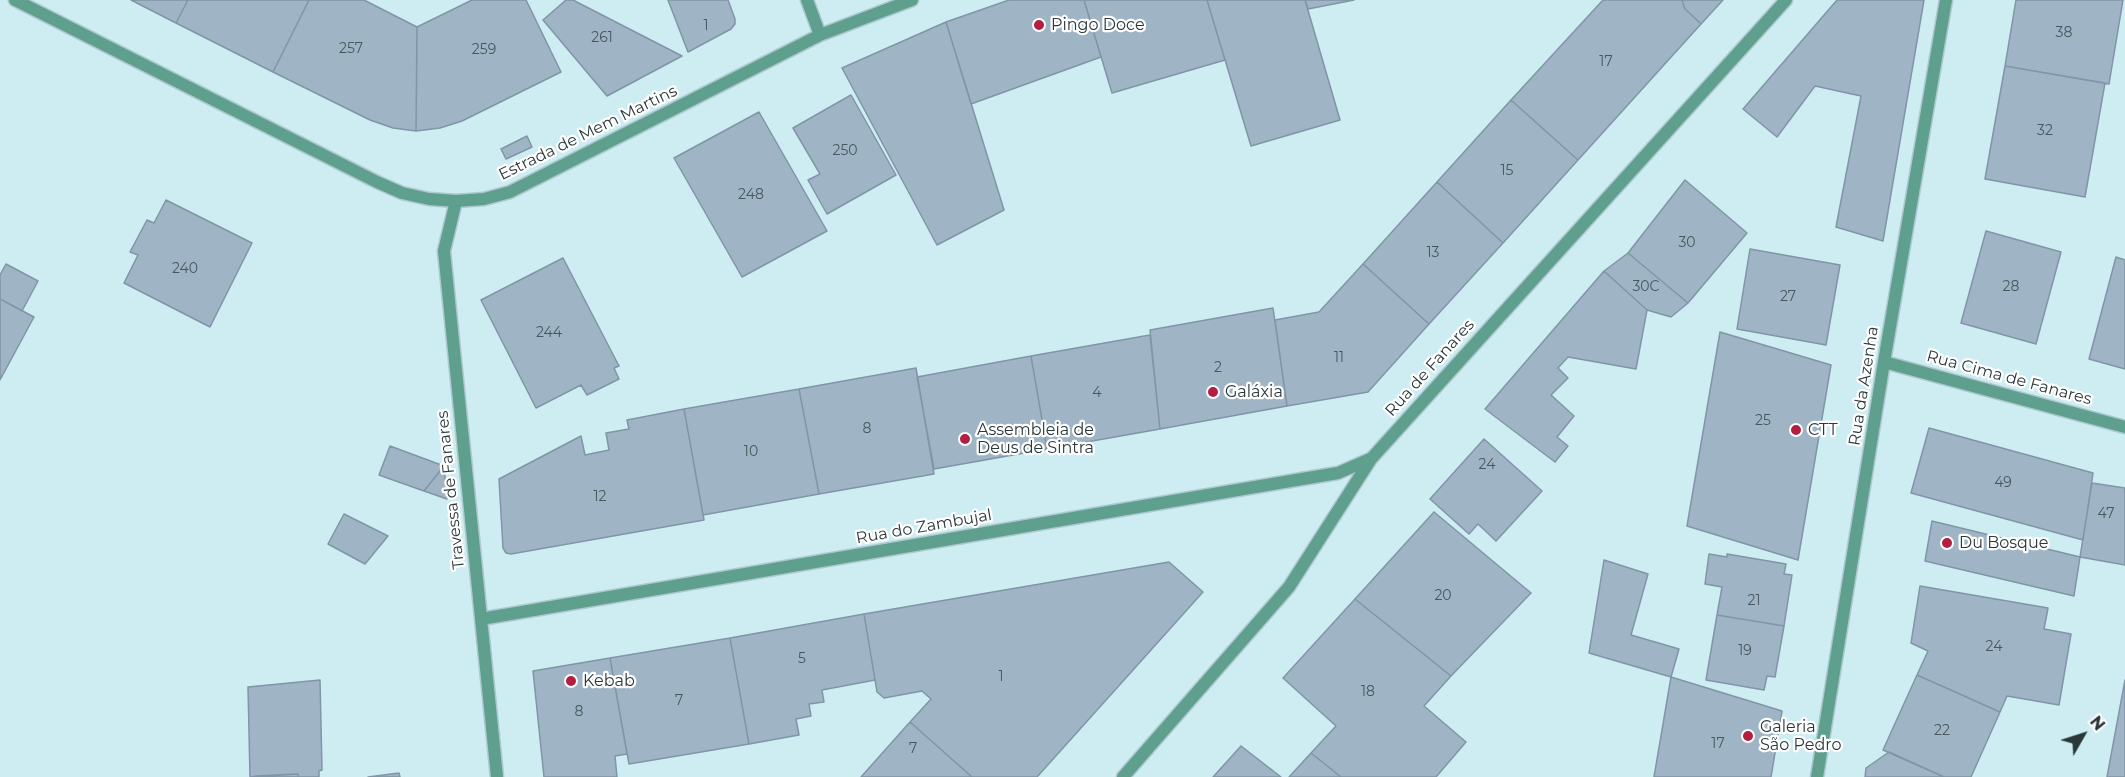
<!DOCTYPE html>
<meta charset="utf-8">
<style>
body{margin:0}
#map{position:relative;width:2125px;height:777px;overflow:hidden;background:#cdedf3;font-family:Montserrat,sans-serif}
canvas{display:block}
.north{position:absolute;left:2053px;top:705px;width:60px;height:60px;-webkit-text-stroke:4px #fff;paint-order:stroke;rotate:51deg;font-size:16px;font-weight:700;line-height:24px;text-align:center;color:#2b383a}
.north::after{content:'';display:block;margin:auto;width:21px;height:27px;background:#2b383a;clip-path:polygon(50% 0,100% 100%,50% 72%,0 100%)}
</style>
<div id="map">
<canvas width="2125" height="777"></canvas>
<div class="north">N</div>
</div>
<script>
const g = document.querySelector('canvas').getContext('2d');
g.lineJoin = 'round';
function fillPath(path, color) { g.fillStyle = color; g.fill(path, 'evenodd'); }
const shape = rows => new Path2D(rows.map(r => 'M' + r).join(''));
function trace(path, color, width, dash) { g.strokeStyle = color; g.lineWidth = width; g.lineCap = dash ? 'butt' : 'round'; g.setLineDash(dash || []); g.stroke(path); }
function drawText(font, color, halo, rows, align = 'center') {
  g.font = font + ' Montserrat,sans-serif'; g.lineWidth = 4.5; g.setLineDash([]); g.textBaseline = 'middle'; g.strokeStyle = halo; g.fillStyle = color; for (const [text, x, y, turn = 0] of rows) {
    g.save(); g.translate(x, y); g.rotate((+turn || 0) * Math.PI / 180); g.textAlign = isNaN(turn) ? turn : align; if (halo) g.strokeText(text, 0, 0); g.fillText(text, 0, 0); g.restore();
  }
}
const building = shape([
 [131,0,188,0,176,23,131,0],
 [188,0,309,0,273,72,176,23,188,0],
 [309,0,364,0,417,27,416,131,393,128,370,120,273,72,309,0],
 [472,0,526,0,561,72,462,121,440,128,416,131,417,27,472,0],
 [566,0,573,0,682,56,607,96,543,20,566,0],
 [668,0,728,0,735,19,735,24,731,29,688,52,668,0],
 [1009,0,1084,0,1101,57,971,104,946,22,1009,0],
 [1084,0,1207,0,1225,60,1112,93,1084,0],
 [1207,0,1305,0,1340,120,1251,146,1207,0],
 [1305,0,1354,0,1308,9,1305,0],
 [1603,0,1682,0,1685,9,1701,24,1578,160,1511,100,1603,0],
 [1682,0,1723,0,1701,24,1685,9,1682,0],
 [1837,0,1924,0,1883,241,1836,227,1861,96,1815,86,1777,137,1743,109,1837,0],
 [2016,0,2123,0,2109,84,2005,66,2016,0],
 [946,22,1004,210,937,245,842,68,946,22],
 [2005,66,2105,83,2085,197,1985,179,2005,66],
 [851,95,896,175,827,214,808,180,820,174,793,128,851,95],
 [1511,100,1578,160,1503,243,1437,182,1511,100],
 [759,112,827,231,742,277,674,158,759,112],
 [527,136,532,147,506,159,501,149,527,136],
 [1685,180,1747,233,1688,303,1628,253,1685,180],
 [1437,182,1503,243,1429,324,1363,264,1437,182],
 [166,200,252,243,210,327,124,283,138,255,130,252,147,220,154,223,166,200],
 [1986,231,2061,252,2036,344,1961,323,1986,231],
 [1750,249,1840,265,1826,345,1737,329,1750,249],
 [1628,253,1688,303,1671,317,1647,310,1604,271,1628,253],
 [2116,257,2125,260,2125,369,2089,359,2116,257],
 [563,258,619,366,614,368,619,379,587,395,581,385,536,408,481,300,563,258],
 [6,264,38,281,22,311,0,299,0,275,6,264],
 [1363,264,1429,324,1368,392,1287,406,1275,320,1319,312,1363,264],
 [1604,271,1647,310,1636,369,1568,357,1558,368,1568,378,1551,395,1574,416,1557,437,1568,446,1555,462,1485,409,1604,271],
 [0,299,34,317,0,380,0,299],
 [1273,308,1287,406,1160,429,1150,330,1273,308],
 [1720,332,1831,365,1798,560,1687,526,1720,332],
 [1150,335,1160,429,1047,449,1031,356,1150,335],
 [1031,356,1047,449,934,469,917,377,1031,356],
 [916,368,934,474,819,494,799,389,916,368],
 [799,389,819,494,703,515,684,409,799,389],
 [684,409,704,520,511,554,506,553,503,548,499,479,581,436,585,455,609,450,606,433,629,429,627,420,684,409],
 [1929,428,2093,473,2083,540,1911,493,1929,428],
 [1484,439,1542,491,1496,541,1478,524,1469,534,1430,499,1484,439],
 [390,446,444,466,424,491,379,475,390,446],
 [444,466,447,499,424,491,444,466],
 [2092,483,2125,488,2125,565,2080,557,2092,483],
 [1434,512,1531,593,1451,676,1355,599,1434,512],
 [344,514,388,536,365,564,328,544,344,514],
 [1932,521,2080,557,2074,596,1925,561,1932,521],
 [1709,554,1727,557,1727,554,1786,564,1784,574,1792,575,1784,626,1717,615,1722,587,1705,584,1709,554],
 [1604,560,1648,574,1631,635,1679,649,1671,677,1589,653,1604,560],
 [1169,562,1203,592,1037,777,972,777,910,722,931,699,922,691,884,698,877,692,864,614,1169,562],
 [1920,586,2048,608,2044,629,2071,634,2059,705,2007,696,2000,712,1917,675,1928,651,1911,643,1920,586],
 [1355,599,1451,676,1424,706,1466,742,1436,777,1341,777,1311,753,1336,726,1283,678,1355,599],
 [864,614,875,680,822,690,824,702,809,704,811,716,796,719,799,735,749,744,730,638,864,614],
 [1717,615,1784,626,1775,677,1767,676,1764,690,1706,680,1717,615],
 [730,638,749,744,629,764,610,658,730,638],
 [610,658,627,754,615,756,617,777,544,777,533,671,610,658],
 [1917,675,2000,712,1971,777,1944,777,1883,750,1917,675],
 [1671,677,1782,711,1771,777,1654,777,1671,677],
 [320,680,322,770,319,771,319,777,298,777,298,774,250,777,248,687,320,680],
 [2125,680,2125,777,2107,777,2125,680],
 [910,722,972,777,861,777,910,722],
 [1241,746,1281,777,1213,777,1241,746],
 [1889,752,1944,777,1865,777,1866,768,1889,752],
 [1311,753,1341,777,1289,777,1311,753],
 [399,773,400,777,368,777,399,773],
 [298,774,298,777,255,777,255,776,298,774]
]);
fillPath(building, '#9fb5c6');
trace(building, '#8095a6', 1.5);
const minor = shape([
 [456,201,444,251,497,777],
 [1884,362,2125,427],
 [481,619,1302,479,1338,473,1370,459],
 [1123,777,1289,587,1371,459,1786,0],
 [1817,777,1884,362,1946,0]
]);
const tertiary = shape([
 [15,0,377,182,402,193,429,199,456,201,484,199,510,192,820,35,912,0],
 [807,0,820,35]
]);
trace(minor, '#adc9ce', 15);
trace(tertiary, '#adc9ce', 15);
trace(minor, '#5f9f8e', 12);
trace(tertiary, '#5f9f8e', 12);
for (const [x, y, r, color] of [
 [1039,25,6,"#b21f40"],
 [1213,392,6,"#b21f40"],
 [1796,430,6,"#b21f40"],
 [965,439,6,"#b21f40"],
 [1947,543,6,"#b21f40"],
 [571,681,6,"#b21f40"],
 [1748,736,6,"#b21f40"]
]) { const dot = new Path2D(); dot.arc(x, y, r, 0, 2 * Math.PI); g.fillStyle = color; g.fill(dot); trace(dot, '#fff', 2); }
drawText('14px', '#48575d', null, [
 ["1",706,26],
 ["38",2064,33],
 ["261",602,38],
 ["257",351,49],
 ["259",484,50],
 ["17",1606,62],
 ["32",2045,131],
 ["250",845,151],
 ["15",1507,171],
 ["248",751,195],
 ["30",1687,243],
 ["13",1433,253],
 ["240",185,269],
 ["30C",1646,287],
 ["28",2011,287],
 ["27",1788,297],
 ["244",549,333],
 ["11",1339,358],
 ["2",1218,368],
 ["4",1097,393],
 ["25",1763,421],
 ["8",867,429],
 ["10",751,452],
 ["24",1487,465],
 ["49",2003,483],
 ["12",600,497],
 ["47",2106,514],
 ["20",1443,596],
 ["21",1754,601],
 ["24",1994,647],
 ["19",1745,651],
 ["5",802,659],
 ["1",1001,677],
 ["18",1368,692],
 ["7",679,701],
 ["8",579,712],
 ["22",1942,731],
 ["17",1718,744],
 ["7",913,749]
]);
drawText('16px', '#2b383a', '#fff', [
 ["Pingo Doce",1051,25],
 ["Galáxia",1225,392],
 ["Assembleia de",977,430],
 ["Deus de Sintra",977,448],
 ["CTT",1808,430],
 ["Du Bosque",1959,543],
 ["Kebab",583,681],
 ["Galeria",1760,727],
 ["São Pedro",1760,745]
], 'left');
drawText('16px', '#2b383a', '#fff', [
 ["Estrada de Mem Martins",588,133,-26],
 ["Rua de Fanares",1430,368,-48],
 ["Rua Cima de Fanares",2009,378,15],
 ["Rua da Azenha",1864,386,-81],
 ["Travessa de Fanares",451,490,-96],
 ["Rua do Zambujal",924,527,-10]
]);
</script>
